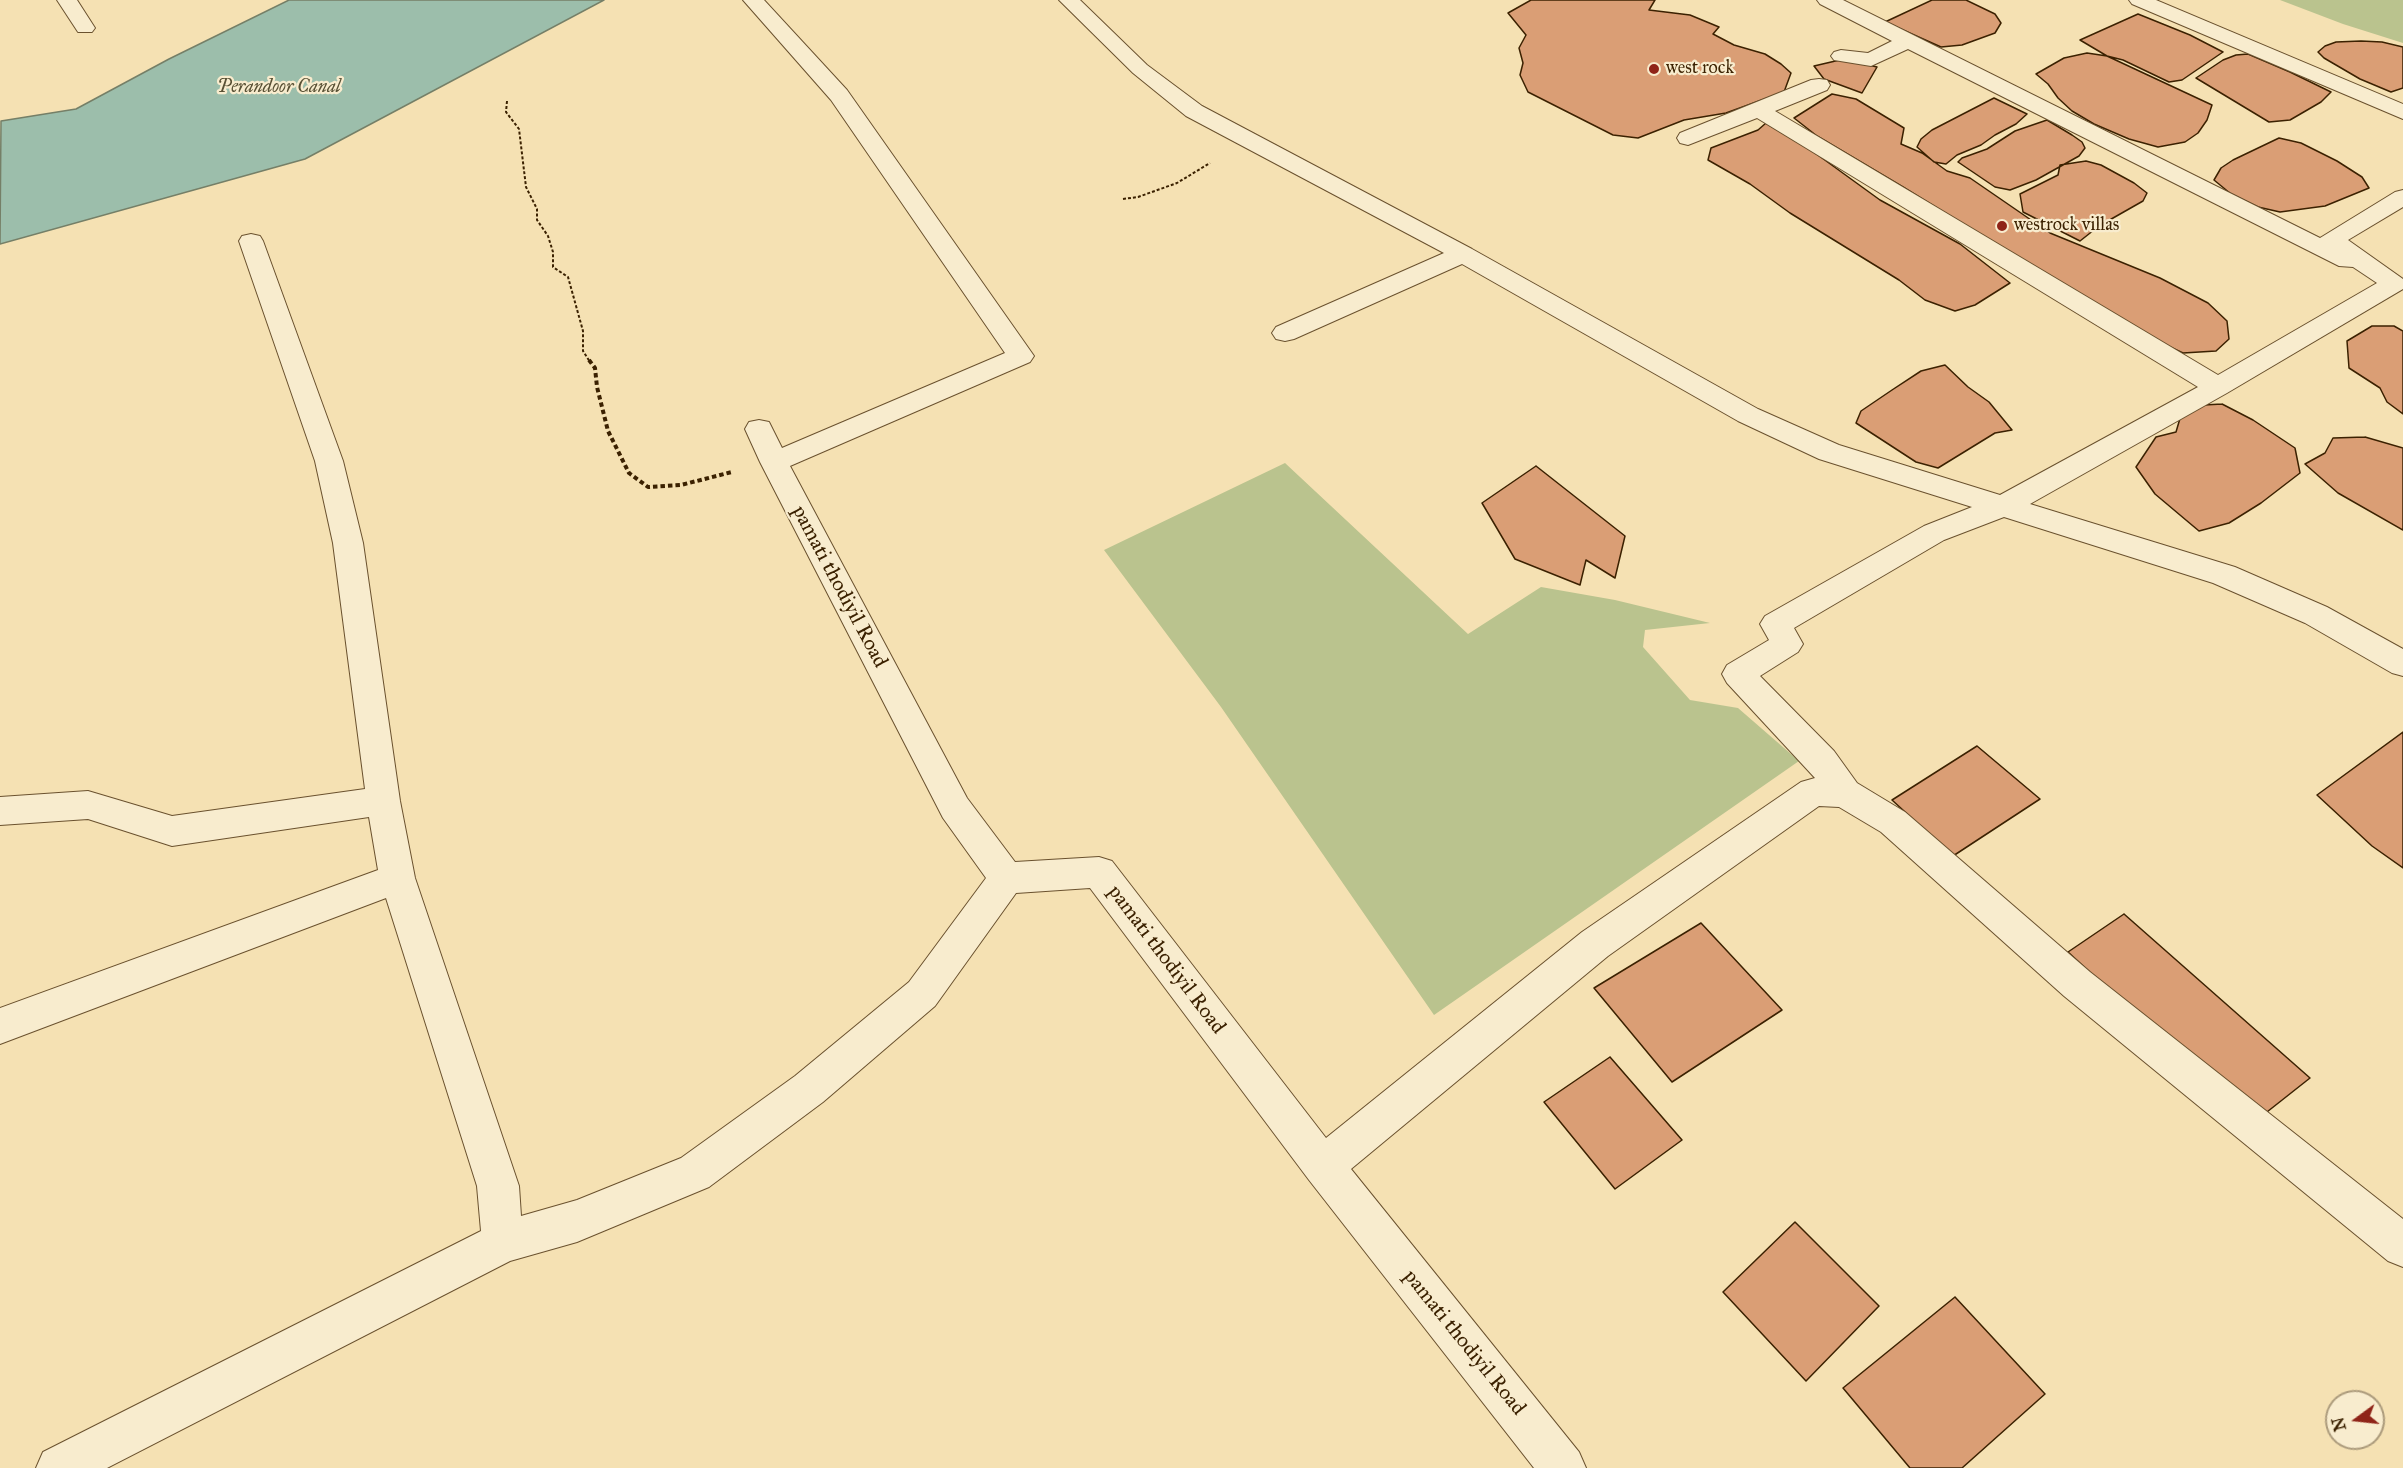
<!DOCTYPE html>
<style>
body{margin:0}
#map{position:relative;width:2403px;height:1468px;overflow:hidden;background:#f5e1b3;font-family:"IM FELL Great Primer",serif}
canvas{display:block}
.north{position:absolute;left:2325px;top:1390px;width:60px;height:60px;box-sizing:border-box;background:#f8ecce;border:2px solid #ac9b7c;border-radius:50%;rotate:255deg;font-size:16px;font-weight:700;line-height:24px;text-align:center;color:#3b2101}
.north::after{content:'';display:block;margin:auto;width:21px;height:27px;background:#8f2418;clip-path:polygon(50% 0,100% 100%,50% 72%,0 100%)}
</style>
<div id="map">
<canvas width="2403" height="1468"></canvas>
<div class="north">N</div>
</div>
<script>
const g = document.querySelector('canvas').getContext('2d');
g.lineJoin = 'round';
function fillPath(path, color) { g.fillStyle = color; g.fill(path, 'evenodd'); }
const shape = rows => new Path2D(rows.map(r => 'M' + r).join(''));
function trace(path, color, width, dash) { g.strokeStyle = color; g.lineWidth = width; g.lineCap = dash ? 'butt' : 'round'; g.setLineDash(dash || []); g.stroke(path); }
function drawText(font, color, halo, rows, align = 'center') {
  g.font = font + ' "IM FELL Great Primer",serif'; g.lineWidth = 4.5; g.setLineDash([]); g.textBaseline = 'middle'; g.strokeStyle = halo; g.fillStyle = color; for (const [text, x, y, turn = 0] of rows) {
    g.save(); g.translate(x, y); g.rotate((+turn || 0) * Math.PI / 180); g.textAlign = isNaN(turn) ? turn : align; if (halo) g.strokeText(text, 0, 0); g.fillText(text, 0, 0); g.restore();
  }
}
fillPath(shape([
 [2280,0,2403,0,2403,43,2343,24],
 [1285,463,1468,634,1541,587,1615,600,1710,623,1645,630,1643,647,1690,700,1738,708,1799,761,1434,1015,1221,707,1104,550]
]), '#bac38e');
const water = shape([
 [289,0,604,0,305,159,0,244,1,121,76,109,169,59,289,0]
]);
fillPath(water, '#9cbeab');
trace(water, '#757f67', 1.5);
const building = shape([
 [1531,0,1655,0,1649,10,1690,15,1719,27,1713,34,1734,45,1765,54,1781,64,1791,73,1784,92,1726,113,1684,120,1638,138,1613,135,1528,92,1520,75,1523,63,1519,48,1526,35,1508,13,1531,0],
 [1932,0,1966,0,1995,14,2001,23,1995,33,1962,45,1941,47,1885,22,1932,0],
 [2138,14,2190,35,2223,52,2182,80,2169,82,2123,60,2107,56,2080,40,2138,14],
 [2361,41,2382,42,2403,47,2403,88,2391,92,2360,79,2324,58,2318,52,2325,46,2336,42,2361,41],
 [2087,53,2107,56,2212,105,2207,120,2198,133,2185,142,2158,147,2129,139,2094,124,2072,111,2058,98,2048,84,2036,74,2064,58,2087,53],
 [2248,54,2290,72,2331,92,2321,102,2290,120,2269,122,2196,78,2223,60,2236,55,2248,54],
 [1844,59,1877,67,1862,93,1824,79,1814,66,1844,59],
 [1832,94,1856,99,1904,128,1901,144,1922,153,1947,171,1970,178,2050,233,2160,278,2208,303,2227,321,2229,339,2216,351,2183,353,2133,330,1903,187,1817,136,1794,118,1832,94],
 [1994,98,2027,114,2016,124,1995,135,1981,145,1957,155,1946,164,1934,162,1917,147,1921,139,1932,130,1994,98],
 [2047,120,2072,135,2082,142,2085,148,2079,156,2036,180,2010,190,1995,187,1958,162,1962,158,1987,149,2015,131,2047,120],
 [1766,123,1811,150,1880,200,1960,244,2010,283,1975,305,1955,311,1925,300,1899,280,1790,213,1750,184,1708,160,1711,148,1758,130,1766,123],
 [2279,138,2301,143,2337,161,2362,177,2369,188,2325,206,2280,212,2258,207,2231,194,2214,180,2221,168,2233,160,2279,138],
 [2086,161,2101,165,2134,183,2147,193,2143,201,2099,226,2080,241,2023,212,2020,194,2058,175,2060,165,2086,161],
 [2372,326,2394,326,2403,331,2403,414,2387,402,2380,388,2349,368,2347,341,2372,326],
 [1945,365,1968,387,1989,402,2012,430,1995,433,1938,468,1916,462,1856,423,1861,411,1892,390,1921,371,1945,365],
 [2222,404,2253,420,2295,448,2300,473,2261,503,2229,523,2199,531,2155,494,2136,467,2156,437,2176,432,2181,415,2204,405,2222,404],
 [2365,437,2403,448,2403,530,2338,493,2305,464,2325,453,2333,438,2365,437],
 [1536,466,1625,536,1615,578,1586,560,1580,585,1515,559,1482,503,1536,466],
 [2403,732,2403,868,2372,846,2317,795,2403,732],
 [1977,746,2040,799,1953,856,1892,800,1977,746],
 [2124,914,2310,1078,2253,1123,2068,952,2124,914],
 [1701,923,1782,1010,1672,1082,1594,988,1701,923],
 [1610,1057,1682,1140,1615,1189,1544,1102,1610,1057],
 [1795,1222,1879,1306,1806,1381,1723,1292,1795,1222],
 [1955,1297,2045,1394,1962,1468,1910,1468,1843,1388,1955,1297]
]);
fillPath(building, '#da9e75');
trace(building, '#3b2101', 1.5);
const street = shape([
 [57,0,77,0,95,28,92,32,78,32,57,0],
 [743,0,764,0,847,90,1034,356,1030,362,790,466,967,798,1015,862,1099,857,1112,861,1326,1138,1582,932,1801,782,1815,778,1727,683,1722,674,1727,665,1769,640,1760,624,1765,616,1924,526,1972,507,1819,459,1738,421,1462,264,1294,339,1285,341,1276,339,1272,333,1276,327,1444,253,1186,116,1133,73,1059,0,1080,0,1147,65,1202,106,1472,249,1758,409,1839,445,2000,495,2198,387,1757,118,1688,145,1680,143,1677,138,1680,133,1811,80,1819,79,1827,80,1830,85,1827,90,1775,111,2218,375,2377,283,2353,267,2339,266,1908,49,1871,66,1834,60,1831,56,1834,52,1841,50,1868,53,1892,41,1820,4,1817,0,1843,0,2320,238,2395,192,2403,190,2403,207,2348,240,2403,279,2403,289,2227,393,2030,504,2235,567,2327,607,2403,649,2403,676,2392,673,2305,623,2213,583,2004,517,1944,540,1794,628,1803,644,1798,652,1760,676,1834,751,1857,783,1905,812,2090,972,2403,1219,2403,1267,2388,1261,2064,996,1881,832,1839,807,1819,806,1608,956,1351,1169,1579,1452,1586,1468,1534,1468,1309,1180,1090,888,1016,893,935,1006,823,1102,709,1187,577,1242,510,1261,107,1468,36,1468,43,1452,481,1231,477,1186,386,898,0,1044,0,1008,378,870,369,817,172,846,88,819,0,825,0,797,88,791,172,816,365,789,333,543,315,461,239,241,242,236,251,234,260,236,263,241,343,461,363,543,400,801,415,878,519,1186,521,1216,577,1200,681,1158,795,1076,909,982,986,878,943,818,760,462,745,429,749,422,759,420,769,422,782,448,1005,353,831,100,743,0],
 [2129,0,2156,0,2403,104,2403,119,2132,4,2129,0]
]);
trace(street, '#6a512e', 2);
trace(shape([
 [507,101,506,112,519,129,526,187,537,209,537,220,548,236,553,252,553,267,568,277,583,331,583,351,590,362],
 [1123,199,1138,197,1177,183,1210,163]
]), '#3b2101', 2, [3, 2]);
trace(shape([
 [589,360,595,368,597,387,608,431,629,473,648,487,681,485,732,472]
]), '#3b2101', 4, [4.5, 3]);
fillPath(street, '#f8ecce');
for (const [x, y, r, color] of [
 [1654,69,6,"#8f2418"],
 [2002,226,6,"#8f2418"]
]) { const dot = new Path2D(); dot.arc(x, y, r, 0, 2 * Math.PI); g.fillStyle = color; g.fill(dot); trace(dot, '#f8ecce', 2); }
drawText('18px', '#3b2101', '#f8ecce', [
 ["west rock",1666,69],
 ["westrock villas",2014,226]
], 'left');
drawText('italic 18px', '#585034', '#f8ecce', [
 ["Perandoor Canal",279,88]
]);
drawText('21px', '#3b2101', '#f8ecce', [
 ["pamati thodiyil Road",839,587,62],
 ["pamati thodiyil Road",1166,960,53],
 ["pamati thodiyil Road",1464,1343,51]
]);
</script>
